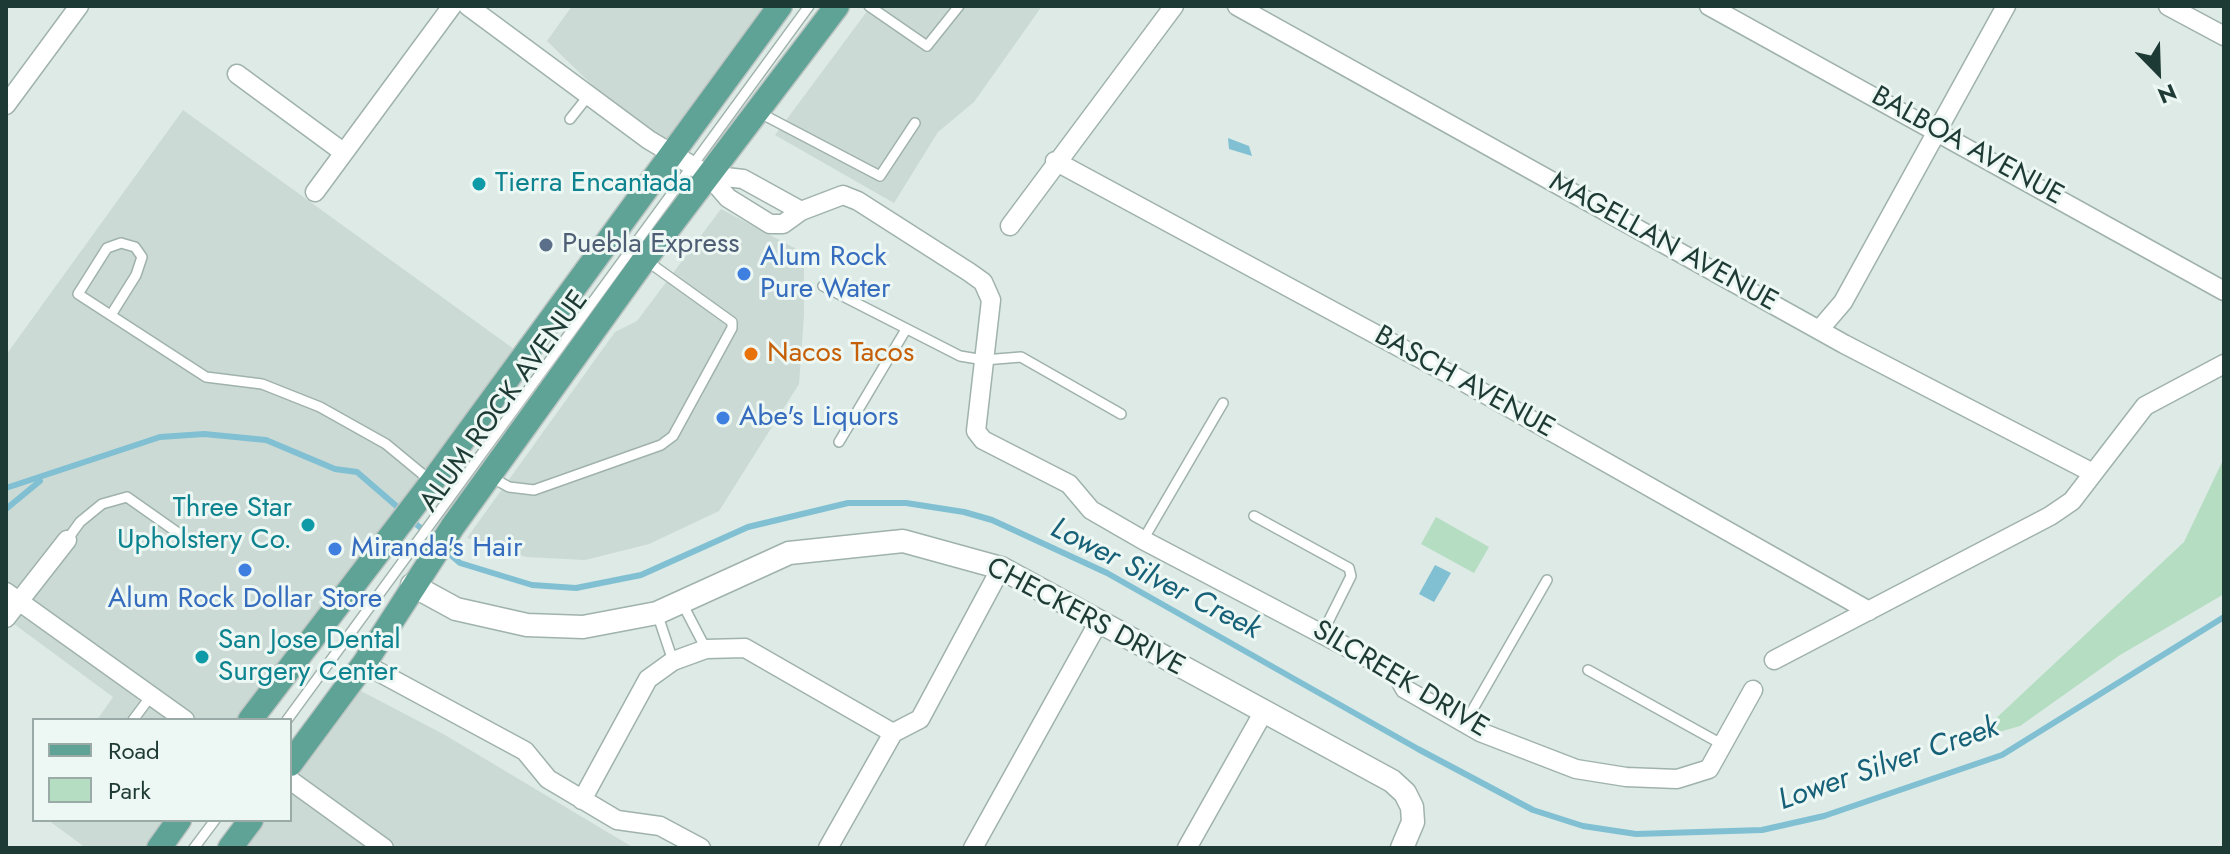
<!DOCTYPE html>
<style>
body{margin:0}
#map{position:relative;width:2230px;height:854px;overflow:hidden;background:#ddeae5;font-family:Jost,sans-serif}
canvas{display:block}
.frame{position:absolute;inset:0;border:8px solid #1e3a34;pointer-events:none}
.legend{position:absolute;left:32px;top:718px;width:260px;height:104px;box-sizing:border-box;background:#edf7f3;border:2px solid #9aaba7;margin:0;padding:10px 14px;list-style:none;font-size:24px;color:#1e3a34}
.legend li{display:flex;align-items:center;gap:16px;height:40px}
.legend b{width:40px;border:2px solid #9aaba7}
.north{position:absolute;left:2118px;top:32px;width:80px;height:80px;-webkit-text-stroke:6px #edf7f3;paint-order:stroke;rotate:157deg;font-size:22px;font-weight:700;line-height:32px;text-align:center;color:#1e3a34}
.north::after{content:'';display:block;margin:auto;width:28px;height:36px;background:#1e3a34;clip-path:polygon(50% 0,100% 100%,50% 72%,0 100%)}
</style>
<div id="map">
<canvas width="2230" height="854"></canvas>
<div class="frame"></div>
<ul class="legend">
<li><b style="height:10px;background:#5fa296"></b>Road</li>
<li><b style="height:22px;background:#b4ddc2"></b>Park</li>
</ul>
<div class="north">N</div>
</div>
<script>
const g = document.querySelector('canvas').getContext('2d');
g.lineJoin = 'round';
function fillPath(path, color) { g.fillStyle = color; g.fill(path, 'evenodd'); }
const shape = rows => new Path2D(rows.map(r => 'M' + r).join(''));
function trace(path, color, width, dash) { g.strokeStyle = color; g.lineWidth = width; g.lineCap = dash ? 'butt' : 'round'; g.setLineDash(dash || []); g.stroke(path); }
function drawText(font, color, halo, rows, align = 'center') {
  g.font = font + ' Jost,sans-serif'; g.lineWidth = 6; g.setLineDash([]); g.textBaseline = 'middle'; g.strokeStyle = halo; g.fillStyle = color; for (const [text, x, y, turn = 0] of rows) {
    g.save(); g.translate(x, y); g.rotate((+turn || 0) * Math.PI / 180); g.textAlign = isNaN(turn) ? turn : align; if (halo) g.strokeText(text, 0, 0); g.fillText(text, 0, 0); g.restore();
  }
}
fillPath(shape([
 [572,6,776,6,664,155,547,41],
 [871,6,1042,6,974,102,938,132,894,203,775,135],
 [183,110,518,352,243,720,97,720,113,697,6,618,6,355],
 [721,209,804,253,804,315,799,384,719,511,649,544,585,560,526,557,467,538,615,332,637,321],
 [359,690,445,735,634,848,242,848,263,820,290,820,290,783],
 [48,820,168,820,147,848,86,848]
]), '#cbdad4');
fillPath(shape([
 [2224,458,2224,594,2120,655,2020,726,1974,739,2184,542],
 [1436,517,1489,547,1474,573,1421,544]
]), '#b4ddc2');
fillPath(shape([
 [1228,138,1249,146,1252,156,1229,149],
 [1435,565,1451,573,1434,602,1419,594]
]), '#81c0d3');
trace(shape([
 [6,488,160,437,204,434,266,440,335,469,357,472,401,510],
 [6,509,40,481],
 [409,518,437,542],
 [445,550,460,563,532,585,576,588,641,575,748,527,848,503,906,503,964,512,992,520,1107,573,1418,749,1533,810,1583,826,1636,834,1762,830,1824,816,2002,755,2224,617]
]), '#81c0d3', 6);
const service = shape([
 [869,6,927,46,959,6],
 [760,113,880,176,915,123],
 [570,119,589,95],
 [823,286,960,356,984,360,1021,357,1121,414],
 [111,315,136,275,142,257,135,247,121,243,107,248,78,294,206,377,262,384,320,407,386,444,432,482],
 [839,442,905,331],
 [489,476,509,487,534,490,661,445,673,436,732,328,732,322,647,261],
 [1254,516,1349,568,1351,576,1323,632],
 [67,540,80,522,102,504,127,497,181,535],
 [1143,540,1223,403],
 [682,603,706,649],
 [657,613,673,661],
 [1588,670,1725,746],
 [133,720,151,696],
 [287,720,809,6],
 [1465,723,1547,580],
 [194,848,215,820]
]);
const minor = shape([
 [468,6,649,140,708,175,728,198,770,224,783,224,801,211,843,195,858,201,969,272,983,282,991,300,976,431,983,440,1069,484,1091,510,1143,540,1396,673,1405,689,1480,732,1576,769,1626,777,1677,779,1709,769,1753,690],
 [1237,6,1844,344,2093,473],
 [1709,6,2224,291],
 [2168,6,2224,36],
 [237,74,343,152],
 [6,105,79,6],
 [1055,161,1464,382,1869,611],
 [708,175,743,179,801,211],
 [315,192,452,6],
 [1010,226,1174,6],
 [1819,330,1843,302,2006,6],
 [6,592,185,720],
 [6,618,67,540],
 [1774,660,2050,516,2072,501,2145,406,2224,364],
 [364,664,525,751,548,779,617,820,660,826,701,848],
 [290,780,384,848],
 [582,800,648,679,673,661,706,649,745,648,893,733],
 [828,848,893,733,920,719,1001,568],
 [973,848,1098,623],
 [1187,848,1263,713]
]);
const tertiary = shape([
 [412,585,456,609,527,625,583,627,657,613,789,553,903,541,1001,568,1392,781,1405,793,1412,807,1413,822,1402,848]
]);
const primary = shape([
 [250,720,432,482,780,6],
 [290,764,364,664,453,526,645,259,837,6],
 [159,848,179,820],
 [230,848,251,820]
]);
trace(service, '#a0b2ac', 12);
trace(minor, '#a0b2ac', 21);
trace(tertiary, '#a0b2ac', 25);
trace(primary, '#bcc4c2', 27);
trace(service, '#fff', 9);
trace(minor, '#fff', 18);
trace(tertiary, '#fff', 22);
trace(primary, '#5fa296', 24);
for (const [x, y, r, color] of [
 [479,184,8,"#0f9aa8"],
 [546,245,8,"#5c6f8a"],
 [744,274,8,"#3f7fe0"],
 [751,354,8,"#e8710a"],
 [723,418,8,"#3f7fe0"],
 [308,525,8,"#0f9aa8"],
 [335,549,8,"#3f7fe0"],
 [245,570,8,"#3f7fe0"],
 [202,657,8,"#0f9aa8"]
]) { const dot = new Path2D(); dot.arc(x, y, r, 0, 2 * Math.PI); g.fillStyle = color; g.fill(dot); trace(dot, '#edf7f3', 3); }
drawText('28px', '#1e3a34', '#edf7f3', [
 ["BALBOA AVENUE",1967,147,29],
 ["MAGELLAN AVENUE",1663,243,29],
 ["BASCH AVENUE",1464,383,29],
 ["ALUM ROCK AVENUE",505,402,-54],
 ["CHECKERS DRIVE",1085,618,28],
 ["SILCREEK DRIVE",1400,680,31]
]);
drawText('28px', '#0d838f', '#edf7f3', [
 ["Tierra Encantada",495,184],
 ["Three Star",292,509,"right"],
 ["Upholstery Co.",292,541,"right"],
 ["San Jose Dental",218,641],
 ["Surgery Center",218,673]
], 'left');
drawText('28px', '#4e5e75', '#edf7f3', [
 ["Puebla Express",562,245]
], 'left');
drawText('28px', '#366cbe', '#edf7f3', [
 ["Alum Rock",760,258],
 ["Pure Water",760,290],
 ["Abe's Liquors",739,418],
 ["Miranda's Hair",351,549],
 ["Alum Rock Dollar Store",245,600,"center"]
], 'left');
drawText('28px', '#c56008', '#edf7f3', [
 ["Nacos Tacos",767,354]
], 'left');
drawText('italic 30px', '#166078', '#edf7f3', [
 ["Lower Silver Creek",1155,580,27],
 ["Lower Silver Creek",1889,765,-19]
]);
</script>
